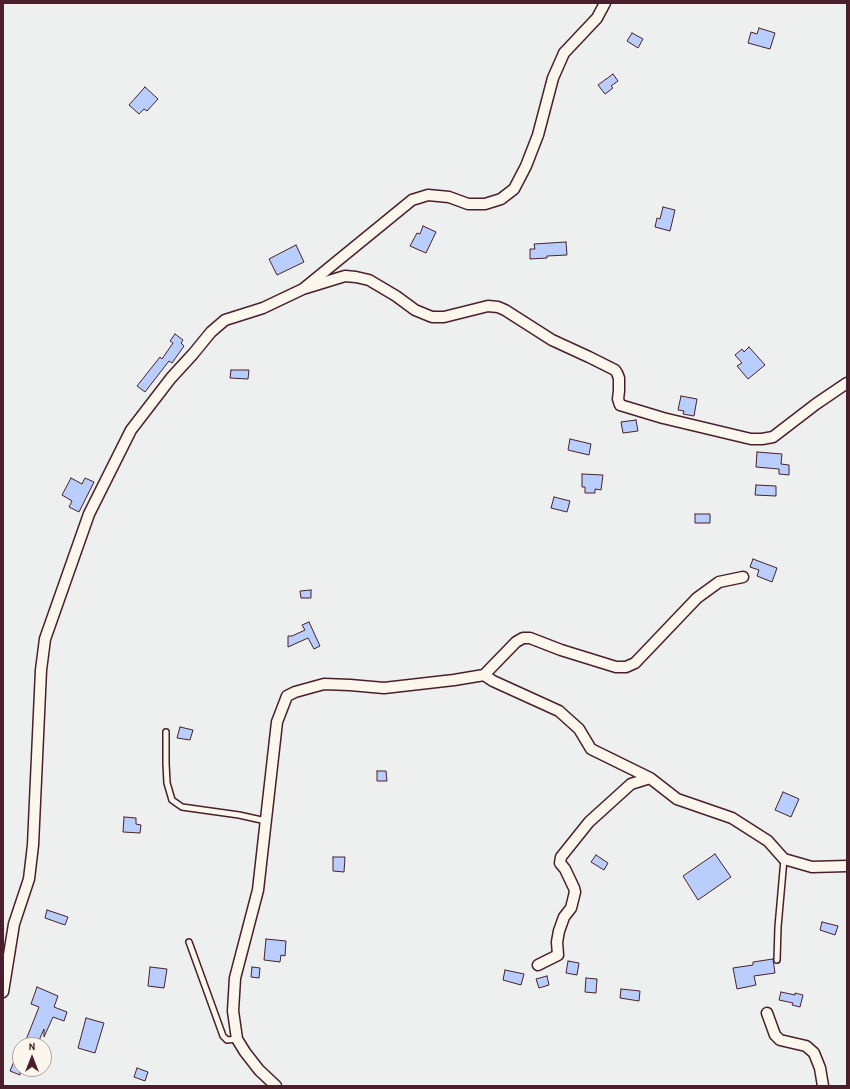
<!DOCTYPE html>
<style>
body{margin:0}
#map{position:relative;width:850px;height:1089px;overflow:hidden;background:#eeefef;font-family:"Patrick Hand",sans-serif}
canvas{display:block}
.frame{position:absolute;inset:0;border:4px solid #4a1f2b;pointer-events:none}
.north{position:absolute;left:12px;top:1037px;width:40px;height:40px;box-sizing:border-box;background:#fbf7ec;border:1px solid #b4a19f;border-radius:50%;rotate:0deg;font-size:11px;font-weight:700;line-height:16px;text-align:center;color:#4a1f2b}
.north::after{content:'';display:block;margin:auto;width:14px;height:18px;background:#4a1f2b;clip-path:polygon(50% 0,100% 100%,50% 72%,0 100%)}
</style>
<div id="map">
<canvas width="850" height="1089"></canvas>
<div class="frame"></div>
<div class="north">N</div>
</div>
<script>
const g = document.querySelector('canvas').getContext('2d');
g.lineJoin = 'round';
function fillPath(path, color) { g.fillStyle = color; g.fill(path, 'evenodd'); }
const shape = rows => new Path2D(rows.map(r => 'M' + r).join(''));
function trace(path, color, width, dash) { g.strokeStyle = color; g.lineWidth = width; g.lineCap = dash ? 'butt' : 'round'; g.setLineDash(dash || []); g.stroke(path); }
const building = shape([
 [759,28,775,33,770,49,748,43,751,32,757,34,759,28],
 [632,33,643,39,638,48,627,41,632,33],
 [613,74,618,81,611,86,613,88,605,94,598,85,613,74],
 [145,87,158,99,147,111,144,109,139,114,129,105,145,87],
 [663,207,675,210,670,231,655,227,657,218,660,219,663,207],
 [423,226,436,232,426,253,410,246,417,233,420,234,423,226],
 [566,242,567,255,547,256,547,258,530,259,530,249,535,249,534,244,566,242],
 [296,245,304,262,277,275,269,259,296,245],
 [175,334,183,340,181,343,184,346,172,363,169,361,145,392,137,386,160,357,162,359,173,343,170,341,175,334],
 [749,347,765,365,748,379,737,366,742,363,735,355,742,349,744,352,749,347],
 [231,370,249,370,248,379,230,378,231,370],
 [681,396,697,399,694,416,683,414,684,411,678,410,681,396],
 [636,420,638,431,623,433,621,422,636,420],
 [570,439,591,444,589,455,568,450,570,439],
 [757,452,782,454,781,464,789,465,789,475,779,474,779,469,756,467,757,452],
 [582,474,603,475,601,490,595,489,595,493,585,493,585,487,582,487,582,474],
 [71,478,82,484,85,478,94,482,79,512,69,507,72,501,62,495,71,478],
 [756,485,776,486,776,496,755,495,756,485],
 [554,497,570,501,567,512,551,508,554,497],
 [695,514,710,514,710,523,695,523,695,514],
 [753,559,777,568,772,582,757,576,759,570,750,567,753,559],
 [311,590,311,598,301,598,300,591,311,590],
 [309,622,320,646,314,649,308,638,288,647,288,636,292,636,305,630,302,625,309,622],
 [180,727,193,730,190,740,177,738,180,727],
 [377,771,386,771,387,781,377,781,377,771],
 [783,792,799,799,791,817,775,810,783,792],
 [124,817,136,818,136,824,141,825,140,833,123,832,124,817],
 [715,854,731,877,698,900,683,876,715,854],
 [596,855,608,863,604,870,591,862,596,855],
 [333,857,345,857,344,872,333,871,333,857],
 [47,910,68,917,65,925,45,918,47,910],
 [822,922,838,926,835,935,820,930,822,922],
 [266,939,286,941,285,956,281,955,280,962,264,960,266,939],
 [773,959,775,973,754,976,756,985,737,989,733,968,753,965,753,962,773,959],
 [568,961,579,963,577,975,566,973,568,961],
 [150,967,167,969,164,988,148,986,150,967],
 [252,967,260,968,259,978,251,977,252,967],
 [505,970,524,974,521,985,503,980,505,970],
 [547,976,549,985,539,988,536,979,547,976],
 [586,978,597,979,596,993,585,992,586,978],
 [37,987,58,996,54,1007,67,1012,64,1021,53,1017,44,1037,44,1029,37,1045,24,1045,39,1007,31,1004,37,987],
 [621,989,640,991,639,1001,620,998,621,989],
 [781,992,795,995,795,993,803,995,800,1007,792,1005,793,1003,779,1000,781,992],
 [86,1018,104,1023,95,1053,78,1048,86,1018],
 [20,1047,20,1075,10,1071,20,1047],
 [137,1068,148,1072,145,1081,134,1077,137,1068]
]);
fillPath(building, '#b9cefd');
trace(building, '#4a1f2b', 1);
const lane = shape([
 [166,732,166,763,167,783,172,800,182,807,239,815,266,821],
 [189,942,223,1036,227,1040,237,1039],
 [777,960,778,927,784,859]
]);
const street = shape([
 [306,288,345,276,356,277,369,280,396,296,415,310,432,317,444,317,488,306,498,307,505,310,552,340,589,357,615,370,617,373,619,378,619,391,618,399,620,405,663,418,751,439,762,439,773,437,816,404,847,383],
 [484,675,516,642,523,638,530,638,561,650,616,667,626,667,635,663,697,598,719,582,743,577],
 [538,965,558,955,557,942,559,931,564,917,571,908,575,892,574,888,565,869,560,863,561,857,589,822,631,784,650,778],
 [3,992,14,924,29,879,33,845,41,670,45,639,89,514,131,430,171,378,193,354,211,332,225,320,263,308,303,289,412,200,428,195,449,197,468,204,485,204,501,199,514,189,526,166,538,135,553,78,564,53,597,18,605,3],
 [767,1013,775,1035,780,1040,806,1046,814,1053,820,1068,823,1086],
 [276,1086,259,1070,245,1052,237,1039,233,1011,235,978,258,890,277,722,287,696,295,692,324,684,350,685,384,688,454,680,484,675,493,681,559,711,579,729,591,749,650,778,677,799,732,818,768,841,784,859,812,867,847,866]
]);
trace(lane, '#4a1f2b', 8);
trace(street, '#4a1f2b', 13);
trace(lane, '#fbf7ec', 5);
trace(street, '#fbf7ec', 10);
</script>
